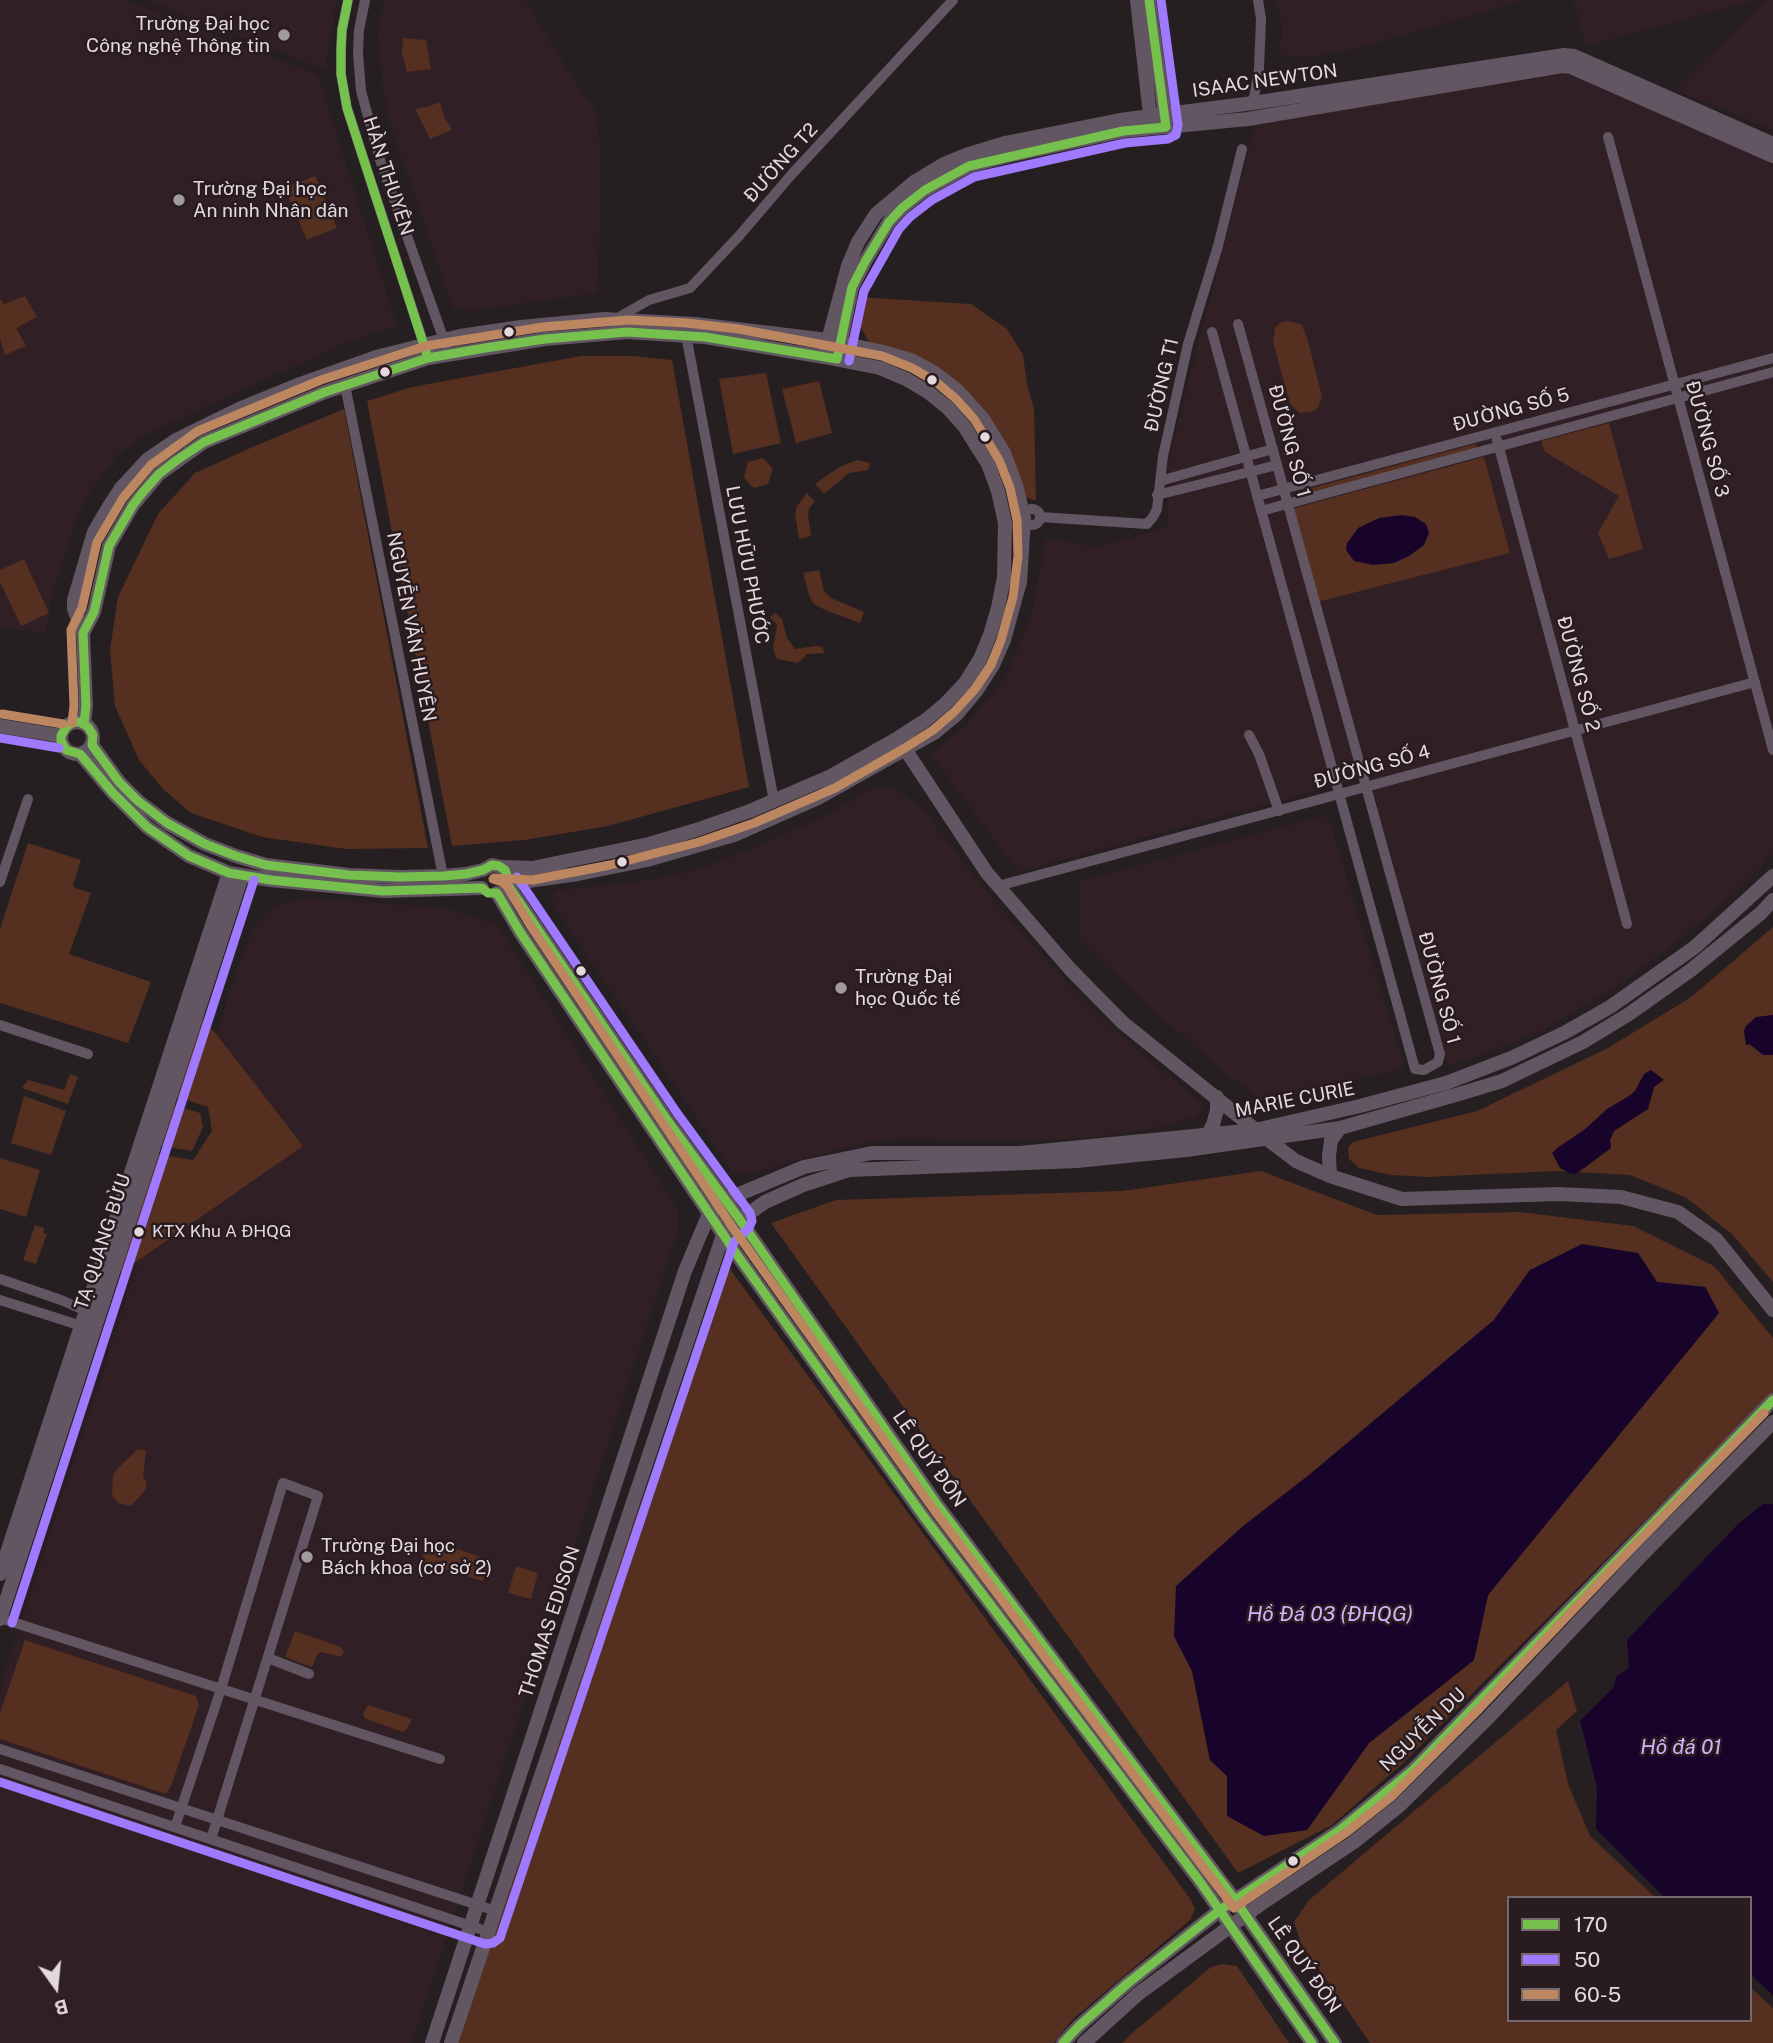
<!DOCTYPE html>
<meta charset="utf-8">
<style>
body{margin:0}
#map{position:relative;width:1773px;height:2043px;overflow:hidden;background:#261f22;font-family:"Public Sans",sans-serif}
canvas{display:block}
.legend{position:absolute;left:1507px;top:1896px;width:245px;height:126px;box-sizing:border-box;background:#291c21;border:2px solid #74686d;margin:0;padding:9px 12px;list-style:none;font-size:21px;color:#e4dade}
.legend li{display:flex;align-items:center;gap:14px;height:35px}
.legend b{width:35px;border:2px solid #74686d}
.north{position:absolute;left:21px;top:1952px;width:70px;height:70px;-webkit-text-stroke:5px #291c21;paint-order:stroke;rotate:165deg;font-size:19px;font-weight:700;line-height:28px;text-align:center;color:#e4dade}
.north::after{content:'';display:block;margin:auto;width:24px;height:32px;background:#e4dade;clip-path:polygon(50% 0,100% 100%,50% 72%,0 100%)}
</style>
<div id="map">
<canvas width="1773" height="2043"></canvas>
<ul class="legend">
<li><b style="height:9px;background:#76c04d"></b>170</li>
<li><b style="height:9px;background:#9f7aff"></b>50</li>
<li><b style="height:9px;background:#bb8660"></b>60-5</li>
</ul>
<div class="north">B</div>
</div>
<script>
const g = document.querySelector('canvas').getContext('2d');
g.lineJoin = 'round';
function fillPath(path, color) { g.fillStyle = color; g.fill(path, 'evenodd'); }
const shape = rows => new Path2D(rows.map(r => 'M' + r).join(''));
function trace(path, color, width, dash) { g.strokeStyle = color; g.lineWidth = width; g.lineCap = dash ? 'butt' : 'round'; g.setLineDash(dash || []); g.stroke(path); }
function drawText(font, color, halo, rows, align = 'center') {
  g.font = font + ' "Public Sans",sans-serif'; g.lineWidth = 5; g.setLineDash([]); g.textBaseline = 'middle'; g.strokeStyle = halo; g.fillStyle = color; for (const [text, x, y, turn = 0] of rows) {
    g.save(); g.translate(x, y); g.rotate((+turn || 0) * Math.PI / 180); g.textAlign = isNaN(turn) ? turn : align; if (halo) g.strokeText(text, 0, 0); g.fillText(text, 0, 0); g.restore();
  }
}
fillPath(shape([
 [0,0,126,0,318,75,397,326,343,344,141,437,117,456,95,485,78,514,51,597,46,633,0,627],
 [147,0,337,0,325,70],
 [385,0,525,0,582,93,595,109,600,147,601,204,597,293,469,311,453,308,389,121,383,89,378,33],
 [1276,0,1526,0,1355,49,1305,58,1278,54,1283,32],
 [1573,0,1756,0,1586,46],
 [1768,0,1773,0,1773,130,1674,89],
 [1561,69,1773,161,1773,854,1738,890,1675,943,1622,983,1538,1033,1448,1067,1369,776,1018,872,931,755,967,724,1007,675,1032,613,1046,538,1097,547,1168,527,1169,457,1255,125],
 [887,787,902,793,925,812,987,893,1046,960,1100,1016,1140,1053,1203,1104,1201,1111,1195,1117,1149,1129,1093,1138,1012,1141,904,1138,864,1143,746,1174,740,1175,731,1170,552,903,553,897,557,890,628,883,694,871,763,844,829,814,866,791],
 [1323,816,1329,819,1405,1068,1265,1102,1229,1076,1162,1018,1079,940,1080,881],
 [307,898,445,908,492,923,500,929,678,1210,679,1227,412,2043,0,2043,0,1688,139,1260,302,1146,217,1035,238,964,257,922,275,906]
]), '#311f26');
fillPath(shape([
 [403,38,426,40,431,69,407,72,402,53],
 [440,102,444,116,452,130,430,139,415,109,427,107],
 [315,176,337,228,307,240,285,188],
 [25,296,37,317,16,328,26,346,5,355,0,338,0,299,4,304],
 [856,297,971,304,1007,329,1023,355,1027,384,1034,409,1036,501,1020,495,970,406,931,373,869,342,856,319],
 [1287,321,1301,324,1307,337,1322,397,1318,408,1311,412,1300,413,1290,404,1273,342,1275,328,1280,323],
 [581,356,633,356,672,360,749,787,608,826,524,840,452,846,367,401,412,387],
 [766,373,781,443,733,454,719,379],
 [819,381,832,433,796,443,782,389],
 [344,409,428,848,346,849,262,837,191,813,163,789,139,760,115,706,110,650,118,597,158,514,195,473,257,445],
 [1609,423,1643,549,1609,559,1598,533,1619,496,1545,452,1541,441],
 [1475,444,1478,448,1298,497,1296,496,1297,492],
 [1484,457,1510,553,1313,603,1291,509],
 [763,458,773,469,768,484,754,488,744,478,748,462],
 [857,460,870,463,868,470,849,473,824,494,815,484,839,467],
 [807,493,815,502,809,508,808,515,811,536,799,539,795,514,797,506],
 [24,559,49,613,21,626,0,582,0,570],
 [819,570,824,591,831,598,864,612,860,623,825,610,813,603,809,595,803,573],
 [775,613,782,619,787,638,795,649,816,646,822,647,825,653,807,654,798,663,777,659,773,649,777,625,770,617],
 [28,843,81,860,73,885,75,888,91,893,69,954,151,982,128,1043,0,1003,0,929],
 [1773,927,1773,1015,1755,1018,1749,1044,1763,1055,1773,1055,1773,1282,1733,1235,1687,1198,1630,1175,1556,1171,1427,1177,1391,1175,1359,1168,1349,1159,1348,1148,1353,1142,1477,1111,1606,1049,1690,998],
 [195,1012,217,1035,303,1146,126,1269,110,1276,151,1153,193,1160,212,1131,208,1107,169,1094],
 [70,1074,78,1077,68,1104,22,1088,28,1080,64,1090],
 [24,1096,66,1111,51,1155,11,1143],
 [168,1103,200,1113,203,1127,192,1151,154,1145],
 [0,1158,40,1170,26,1217,0,1209],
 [1261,1171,1377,1215,1520,1212,1633,1226,1714,1266,1773,1338,1773,1392,1402,1764,1332,1825,1238,1873,771,1223,836,1200,1122,1191],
 [1638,1253,1657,1282,1705,1287,1719,1313,1488,1595,1474,1660,1369,1743,1307,1830,1227,1816,1227,1776,1210,1760,1192,1671,1174,1636,1242,1527,1309,1475,1494,1320,1530,1270],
 [35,1225,44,1228,43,1233,47,1234,36,1264,23,1260],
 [727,1265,1191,1900,1195,1909,1190,1920,1072,2020,1054,2043,456,2043,582,1666],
 [138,1449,146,1450,143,1476,146,1482,146,1489,131,1506,118,1503,112,1496,113,1475,118,1468],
 [431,1540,490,1560,483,1581,421,1562,427,1541],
 [516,1566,538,1573,531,1599,508,1593],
 [295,1631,341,1647,344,1652,342,1654,342,1657,320,1652,316,1657,312,1667,285,1657],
 [25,1640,196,1696,199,1705,171,1786,166,1794,0,1739,0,1713],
 [1568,1681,1577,1711,1556,1730,1568,1784,1590,1836,1656,1898,1509,1898,1509,2020,1750,2020,1750,1987,1773,2008,1773,2043,1370,2043,1301,1943,1294,1922,1309,1900],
 [368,1705,412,1719,407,1729,403,1732,364,1718,363,1714],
 [1222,1964,1237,1966,1289,2043,1122,2043,1131,2034,1211,1967]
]), '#552f1f');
fillPath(shape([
 [1402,515,1415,517,1426,524,1429,533,1424,545,1409,556,1394,563,1373,565,1354,561,1346,550,1347,543,1358,528,1379,518],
 [1773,1015,1773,1055,1763,1055,1750,1044,1746,1045,1744,1031,1746,1026,1756,1017],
 [1651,1070,1664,1080,1654,1087,1648,1109,1614,1131,1610,1140,1611,1148,1576,1174,1569,1173,1560,1168,1552,1153,1557,1148,1584,1130,1607,1109,1629,1096,1635,1091,1644,1074],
 [1582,1244,1638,1253,1657,1282,1705,1287,1719,1313,1488,1595,1474,1660,1369,1743,1307,1830,1264,1836,1227,1816,1227,1776,1210,1760,1192,1671,1174,1636,1176,1586,1242,1527,1309,1475,1494,1320,1530,1270],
 [1763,1504,1773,1504,1773,1995,1750,1974,1750,1898,1665,1898,1596,1829,1597,1788,1580,1721,1613,1688,1617,1676,1629,1668,1627,1640,1738,1524]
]), '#18042b');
trace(shape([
 [348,0,342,30,341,50,341,74,347,108,426,351],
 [365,0,359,30,358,53,361,91,380,160,446,346],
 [1253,103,1259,69,1261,19,1258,0],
 [1608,137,1773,750],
 [614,320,649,300,690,288,739,236,792,174,953,0],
 [1212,332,1415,1069,1424,1070,1438,1062,1440,1054,1238,324],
 [686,335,774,801],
 [345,385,443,876],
 [1497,440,1627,924],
 [1160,481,1273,449],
 [1157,495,1277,465],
 [1257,496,1773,358],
 '1024 517a8 8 0 1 1 16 0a8 8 0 1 1-16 0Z',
 [1261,511,1773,372],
 [1040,517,1147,524,1153,517,1157,509,1163,456,1188,344,1218,246,1242,149],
 [1249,735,1259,754,1279,811],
 [0,882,28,799],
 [998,886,1755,682],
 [0,1025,88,1054],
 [0,1279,61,1300,93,1314],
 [0,1300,88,1328],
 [0,1618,440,1759],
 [268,1658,309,1674],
 [0,1749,496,1911],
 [0,1769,489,1932],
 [175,1827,221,1689,283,1483,318,1496,211,1839]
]), '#625662', 10);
trace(shape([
 [1137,0,1151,124],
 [1149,0,1166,122],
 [826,348,848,266,858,242,876,214,914,182,944,164,966,155,1005,143,1120,120,1253,103,1564,55,1574,56,1773,144],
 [839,350,852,287,866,260,889,222,902,208,925,190,969,166,1008,156,1123,131,1248,119,1562,66,1571,67,1773,156],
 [83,633,94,612,109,546,133,505,159,474,204,442,325,392,428,358,545,339,627,332,705,337,824,357,880,368,906,379,928,392,948,408,964,426,988,464,998,491,1005,523,1004,577,998,608,990,635,980,659,965,683,945,704,926,720,898,738,829,777,750,811,696,830,649,844,532,868,502,867,492,865,483,870,466,874,443,876,400,877,349,875,266,865,236,856,205,844,167,823,138,801,119,782,92,745],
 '61 738a16 16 0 1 1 32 0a16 16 0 1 1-32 0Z',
 [84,724,86,706,83,633,74,609,74,600,94,532,108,508,121,488,148,459,176,440,239,409,300,384,376,357,460,336,521,327,604,319,695,324,828,340,883,352,911,360,935,373,957,390,983,419,1004,453,1016,485,1024,518,1020,582,1004,640,993,665,977,690,957,714,934,733,820,797,734,835,647,860,578,874,507,884],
 [0,726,61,736],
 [901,743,987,873,1070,969,1122,1022,1267,1139,1296,1161,1330,1176,1402,1199,1558,1194,1621,1197,1678,1212,1716,1239,1773,1310],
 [80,754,113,793,147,827,189,856,229,873,271,880,383,891,482,888],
 [507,884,667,1120,740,1220,938,1506,1235,1900,1335,2043],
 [497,893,520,932,735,1252,924,1517,1198,1879,1312,2043],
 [1208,1134,1213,1125,1217,1110,1217,1097],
 [1330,1176,1329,1156,1331,1140,1340,1128],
 [0,1574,229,873],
 [0,1619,242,876],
 [432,2043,685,1271,709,1214,725,1200,804,1167,872,1153,1020,1153,1255,1130,1360,1106,1446,1083,1511,1058,1564,1033,1610,1007,1695,947,1773,876],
 [451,2043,723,1235,740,1220,765,1202,803,1185,849,1170,1077,1161,1186,1150,1340,1128,1459,1094,1502,1081,1583,1042,1629,1014,1691,970,1761,913,1773,900],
 [1063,2043,1079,2026,1128,1983,1220,1910,1340,1830,1413,1770,1773,1400],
 [1084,2043,1138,1994,1258,1906,1354,1842,1399,1806,1488,1718,1641,1556,1773,1422]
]), '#625662', 14);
trace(shape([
 [348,0,342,30,341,50,341,74,347,108,428,358],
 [84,724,86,706,83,633,94,612,109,546,133,505,143,492,159,474,177,460,204,442,325,392,428,358,485,348,545,339,627,332,705,337,837,359,852,287,866,260,889,222,902,208,925,190,969,166,1123,131,1166,127,1149,0],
 [1063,2043,1079,2026,1128,1983,1220,1910,1340,1830,1413,1770,1773,1400],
 [1312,2043,1198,1879,924,1517,735,1252,520,932,497,893,488,893,482,888,383,891,271,880,229,873,189,856,147,827,113,793,80,754,66,750,61,741,61,736,66,727,74,722,80,722,88,727,93,735,92,745,119,782,138,801,167,823,205,844,236,856,266,865,349,875,400,877,443,876,466,874,483,870,492,865,499,866,505,870,508,879,507,884,667,1120,740,1220,938,1506,1235,1900,1335,2043]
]), '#76c04d', 9);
trace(shape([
 [849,361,864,291,899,229,910,217,932,200,974,177,1125,143,1168,139,1176,135,1178,125,1161,0],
 [0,738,59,748],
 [12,1623,254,880],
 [0,1782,485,1944,493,1943,500,1938,734,1242,749,1228,752,1221,750,1213,677,1113,517,877]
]), '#9f7aff', 9);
trace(shape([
 [2,714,63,724],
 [72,723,74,706,71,630,82,608,97,542,123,498,151,465,198,431,321,380,426,346,543,327,628,320,687,323,739,329,882,356,912,368,936,382,956,399,974,419,999,460,1010,488,1017,520,1018,556,1013,597,1001,640,991,665,975,689,954,712,933,730,905,748,835,788,754,823,699,842,610,865,533,880,494,878,493,879,502,882,507,886,530,925,733,1228,934,1510,1234,1908,1347,1832,1391,1797,1479,1709,1632,1548,1764,1413]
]), '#bb8660', 9);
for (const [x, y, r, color] of [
 [284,35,7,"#a2999c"],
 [179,200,7,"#a2999c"],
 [509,332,6,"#e4dade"],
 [385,372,6,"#e4dade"],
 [932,380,6,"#e4dade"],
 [985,437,6,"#e4dade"],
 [622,862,6,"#e4dade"],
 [581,971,6,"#e4dade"],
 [841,988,7,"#a2999c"],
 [139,1232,6,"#e4dade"],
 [307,1557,7,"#a2999c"],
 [1293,1861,6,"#e4dade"]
]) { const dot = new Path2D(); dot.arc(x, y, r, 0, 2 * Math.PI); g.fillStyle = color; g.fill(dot); trace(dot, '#291c21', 2.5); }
drawText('17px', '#e4dade', '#291c21', [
 ["KTX Khu A ĐHQG",152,1232]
], 'left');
drawText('19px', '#e4dade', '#291c21', [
 ["Trường Đại học",270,24,"right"],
 ["Công nghệ Thông tin",270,46,"right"],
 ["Trường Đại học",193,189],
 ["An ninh Nhân dân",193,211],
 ["Trường Đại",855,977],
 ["học Quốc tế",855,999],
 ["Trường Đại học",321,1546],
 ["Bách khoa (cơ sở 2)",321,1568]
], 'left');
drawText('19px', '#e4dade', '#291c21', [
 ["ISAAC NEWTON",1265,81,-8],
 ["ĐƯỜNG T2",781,163,-48],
 ["HÀN THUYÊN",388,176,72],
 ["ĐƯỜNG T1",1162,385,-77],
 ["ĐƯỜNG SỐ 5",1511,410,-15],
 ["ĐƯỜNG SỐ 3",1707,439,75],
 ["ĐƯỜNG SỐ 1",1289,441,75],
 ["LƯU HỮU PHƯỚC",747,565,79],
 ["NGUYỄN VĂN HUYÊN",411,627,79],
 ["ĐƯỜNG SỐ 2",1578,674,75],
 ["ĐƯỜNG SỐ 4",1372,767,-15],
 ["ĐƯỜNG SỐ 1",1439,988,75],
 ["MARIE CURIE",1295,1100,-11],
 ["TẠ QUANG BỬU",103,1242,-72],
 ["LÊ QUÝ ĐÔN",929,1459,55],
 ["THOMAS EDISON",550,1622,-72],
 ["NGUYỄN DU",1423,1730,-44],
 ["LÊ QUÝ ĐÔN",1304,1965,55]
]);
drawText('italic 21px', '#d2b3fd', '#291c21', [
 ["Hồ Đá 03 (ĐHQG)",1330,1615],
 ["Hồ đá 01",1681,1748]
]);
</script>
